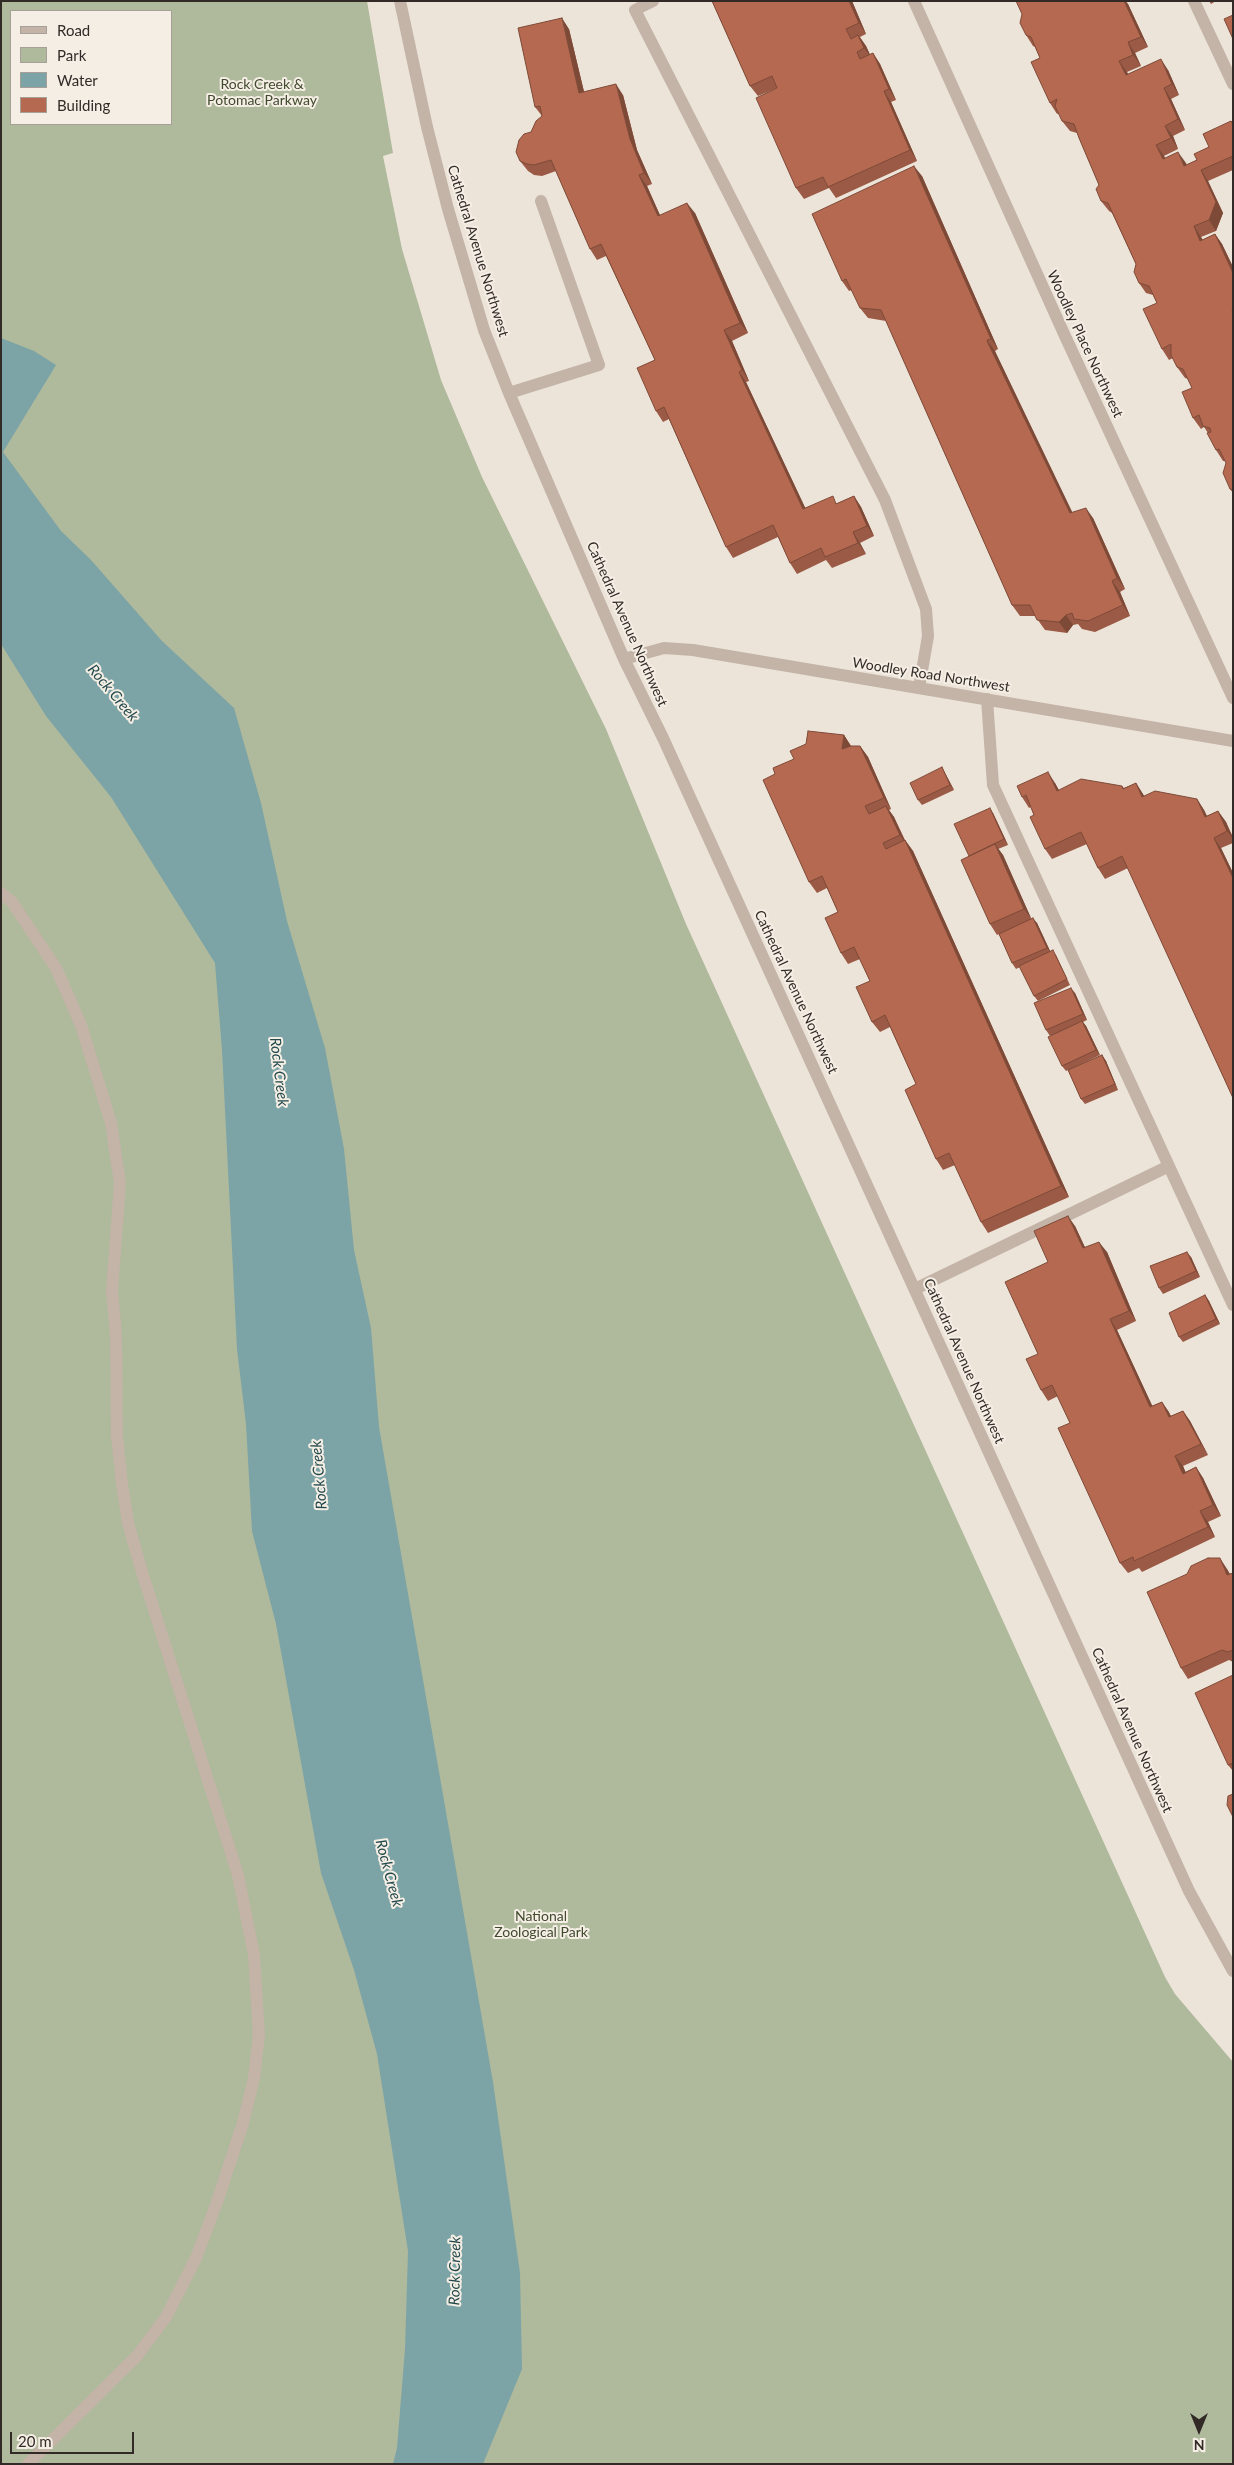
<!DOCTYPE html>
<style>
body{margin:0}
#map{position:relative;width:1234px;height:2465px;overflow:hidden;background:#ede4d9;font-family:Lato,sans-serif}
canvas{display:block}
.frame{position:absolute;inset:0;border:2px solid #312a26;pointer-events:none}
.legend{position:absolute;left:10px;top:10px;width:162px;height:115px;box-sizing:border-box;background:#f5eee5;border:1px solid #a7a099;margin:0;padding:6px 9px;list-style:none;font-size:15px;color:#312a26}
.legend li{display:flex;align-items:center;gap:10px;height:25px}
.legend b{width:25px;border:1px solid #a7a099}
.north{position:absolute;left:1174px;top:2405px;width:50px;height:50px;-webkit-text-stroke:4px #f5eee5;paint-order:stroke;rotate:180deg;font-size:14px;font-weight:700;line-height:20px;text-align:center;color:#312a26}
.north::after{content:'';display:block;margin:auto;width:18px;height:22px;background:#312a26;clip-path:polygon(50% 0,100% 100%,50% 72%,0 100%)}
.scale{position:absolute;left:10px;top:2432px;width:124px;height:22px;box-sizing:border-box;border:2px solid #312a26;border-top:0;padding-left:6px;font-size:15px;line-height:18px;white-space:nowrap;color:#312a26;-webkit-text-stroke:4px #f5eee5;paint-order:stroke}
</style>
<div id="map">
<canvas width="1234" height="2465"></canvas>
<div class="frame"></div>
<ul class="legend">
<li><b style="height:6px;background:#c3b4a7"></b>Road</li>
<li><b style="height:14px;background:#afb99c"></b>Park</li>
<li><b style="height:14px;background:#7ca4a6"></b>Water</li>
<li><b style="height:14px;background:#b46950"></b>Building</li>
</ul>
<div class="north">N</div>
<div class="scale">20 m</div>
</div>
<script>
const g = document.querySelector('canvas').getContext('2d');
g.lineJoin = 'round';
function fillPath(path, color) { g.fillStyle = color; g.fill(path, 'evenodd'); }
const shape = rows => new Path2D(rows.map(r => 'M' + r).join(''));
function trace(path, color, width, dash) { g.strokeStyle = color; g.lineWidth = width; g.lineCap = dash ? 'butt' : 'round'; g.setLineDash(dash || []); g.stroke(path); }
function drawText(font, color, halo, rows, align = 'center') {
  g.font = font + ' Lato,sans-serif'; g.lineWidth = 4; g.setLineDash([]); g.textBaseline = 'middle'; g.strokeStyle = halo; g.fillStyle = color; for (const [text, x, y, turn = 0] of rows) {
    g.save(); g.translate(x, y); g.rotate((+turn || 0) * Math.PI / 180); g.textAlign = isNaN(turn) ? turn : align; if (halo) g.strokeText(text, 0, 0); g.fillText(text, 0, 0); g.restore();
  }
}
fillPath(shape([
 [1,1,367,1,393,153,383,156,402,249,441,380,482,477,606,729,686,924,1165,1977,1175,1994,1233,2062,1233,2464,1,2464],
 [11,11,171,11,171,124,11,124]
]), '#afb99c');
fillPath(shape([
 [1,338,34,351,56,365,3,452,61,531,91,560,162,641,234,708,261,803,287,921,325,1048,344,1149,354,1250,371,1328,379,1427,493,2082,520,2273,522,2369,483,2464,393,2464,397,2448,405,2349,408,2251,377,2054,354,1970,321,1873,276,1624,252,1531,246,1424,237,1349,222,1050,215,963,111,797,46,716,1,644]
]), '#7ca4a6');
trace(shape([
 [400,1,427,127,448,209,484,330,509,393,624,659,663,738,1189,1891,1233,1971],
 [653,1,635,10,885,500,926,609,928,636,919,688],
 [914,1,1065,336,1233,698],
 [1194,1,1233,84],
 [509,393,599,365,541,201],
 [624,659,664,648,693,650,1233,741],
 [987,699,993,785,1233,1305],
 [1,893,12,902,56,968,81,1025,111,1123,120,1183,112,1291,116,1335,117,1436,122,1484,128,1523,142,1572,238,1875,254,1955,259,2035,254,2078,243,2123,217,2202,196,2258,166,2317,137,2356,28,2464],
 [915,1289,1169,1166]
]), '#c3b4a7', 12);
fillPath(shape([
 [712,1,852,1,866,34,860,37,866,46,870,55,873,53,880,64,896,100,891,102,917,161,836,198,829,188,804,199,796,188,777,88,758,96,750,86],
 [1209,1,1216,1,1211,4],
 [1128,4,1148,47,1135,53,1141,66,1127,72,1128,74,1168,70,1179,95,1171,99,1185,130,1173,136,1178,149,1164,156,1165,158,1186,163,1186,165,1197,160,1231,121,1233,123,1233,170,1208,181,1223,213,1216,231,1201,237,1203,240,1215,234,1222,244,1233,267,1233,493,1230,489,1226,463,1225,461,1223,461,1216,450,1208,433,1204,427,1201,429,1193,418,1192,388,1188,379,1185,378,1177,367,1173,358,1169,360,1162,349,1157,303,1153,295,1146,293,1139,283,1136,264,1112,213,1109,211,1101,201,1099,185,1077,133,1070,131,1062,121,1059,113,1057,114,1050,103,1040,58,1035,47,1033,46,1026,35,1022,14],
 [569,29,584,92,623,95,637,150,652,184,647,186,660,215,695,213,748,333,732,341,749,381,746,382,805,508,838,503,854,496,861,507,874,536,860,543,866,554,832,568,826,560,797,574,790,563,778,537,733,558,726,547,669,419,663,422,656,411,655,360,606,256,597,260,590,249,556,171,542,176,534,175,528,171,520,161,531,132,542,116,535,107],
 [922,176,998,349,995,351,996,354,1072,513,1093,518,1125,589,1120,592,1130,616,1095,632,1082,629,1078,624,1073,625,1067,633,1045,630,1035,616,1020,616,1012,605,886,321,868,318,860,308,852,290,849,291,842,281],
 [844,735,851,746,860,746,868,757,891,809,889,810,894,817,905,840,913,851,1069,1197,988,1233,981,1222,955,1165,943,1170,936,1159,916,1084,890,1027,880,1032,872,1022,870,981,860,959,848,964,841,953,838,912,827,888,817,893,809,882,775,774,794,759,806,744],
 [942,767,945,773,954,790,922,805,918,800],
 [1055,783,1059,790,1122,786,1124,788,1136,783,1144,796,1197,799,1204,810,1207,816,1218,811,1226,822,1233,837,1233,843,1221,848,1233,873,1233,1098,1128,868,1105,879,1098,868,1087,844,1052,859,1045,849,1031,807,1029,808,1022,797],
 [993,813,1008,845,998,849,1003,855,1031,919,1037,923,1050,951,1056,955,1070,985,1038,1001,1034,996,1020,967,1016,969,1012,963,999,934,997,935,990,924,969,856],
 [1075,993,1087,1020,1083,1022,1086,1026,1100,1055,1071,1069,1102,1055,1106,1061,1118,1090,1085,1104,1081,1099,1068,1070,1066,1071,1062,1066,1062,1031,1050,1036,1046,1030],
 [1075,1226,1085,1247,1107,1252,1136,1321,1117,1330,1152,1406,1162,1402,1171,1416,1183,1411,1190,1421,1208,1455,1183,1466,1185,1472,1196,1467,1203,1478,1221,1516,1208,1522,1215,1537,1142,1572,1139,1568,1128,1573,1120,1563,1070,1423,1058,1396,1048,1401,1041,1390,1038,1354,1048,1262],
 [1191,1257,1200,1277,1163,1294,1159,1288],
 [1205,1295,1209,1301,1220,1324,1183,1342,1179,1337],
 [1227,1569,1230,1574,1233,1573,1233,1662,1229,1660,1188,1679,1181,1668],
 [1233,1675,1233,1771,1228,1765]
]), '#9b5a45');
fillPath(shape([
 [849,1,852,1,866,34,859,23],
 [1124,1,1126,1,1128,4,1148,47,1141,37],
 [562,18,569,29,587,104,579,93],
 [858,35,866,46,872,59,864,48],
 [1128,42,1135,53,1141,66,1133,55],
 [873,53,880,64,896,100,889,89],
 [1161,59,1168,70,1179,95,1172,84],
 [1119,61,1127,72,1133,86,1126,75],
 [616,84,623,95,637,150,652,184,644,173,630,139],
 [1164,88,1171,99,1185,130,1178,119],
 [884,91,891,102,917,161,910,150],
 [1165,126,1173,136,1178,149,1171,138],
 [1156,145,1164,156,1171,170,1163,159],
 [1178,152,1186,163,1192,176,1184,166],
 [914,166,922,176,998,349,991,339],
 [1201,170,1208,181,1223,213,1216,231,1209,220],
 [639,175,647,186,665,227,658,216],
 [687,203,695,213,748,333,740,323],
 [1194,226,1201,237,1208,251,1200,241],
 [1215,234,1222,244,1233,267,1233,273],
 [724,330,732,341,749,381,742,370],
 [987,340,995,351,1078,524,1070,513],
 [739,372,746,382,811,520,803,509],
 [854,496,861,507,874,536,867,526],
 [1086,508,1093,518,1125,589,1117,578],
 [853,532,860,543,866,554,858,543],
 [1112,581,1120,592,1130,616,1123,605],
 [1066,615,1073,625,1067,633,1059,622],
 [844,735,851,746,842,749],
 [860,746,868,757,891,809,884,798],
 [942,767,945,773,954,790,950,785],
 [1048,772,1055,783,1064,801,1057,791],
 [1136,783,1143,794,1150,807,1142,797],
 [1197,799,1204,810,1212,827,1205,817],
 [886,806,894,817,907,846,900,835],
 [990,808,993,813,1008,845,1004,839],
 [1218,811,1226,822,1233,839,1227,831],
 [1214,838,1221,848,1233,873,1233,878],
 [905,840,913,851,1069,1197,1061,1186],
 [995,844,1003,855,1032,920,1024,909],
 [1033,918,1037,923,1051,953,1047,948],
 [1071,988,1075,993,1087,1020,1083,1014],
 [1082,1021,1086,1026,1100,1055,1096,1050],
 [1102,1055,1106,1061,1118,1090,1115,1084],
 [1068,1216,1075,1226,1090,1259,1083,1248],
 [1099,1242,1107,1252,1136,1321,1129,1311],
 [1187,1252,1191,1257,1200,1277,1196,1271],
 [1205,1295,1209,1301,1220,1324,1216,1319],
 [1110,1319,1117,1330,1158,1418,1150,1407],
 [1162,1402,1169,1412,1176,1428,1169,1417],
 [1183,1411,1190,1421,1208,1455,1201,1444],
 [1175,1456,1183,1466,1191,1484,1183,1474],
 [1196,1467,1203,1478,1221,1516,1213,1505],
 [1200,1511,1208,1522,1215,1537,1208,1527],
 [1220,1558,1227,1569,1233,1581,1227,1575]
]), '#7e4a38');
const building = shape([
 [712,1,849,1,859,23,846,29,851,39,858,35,864,48,857,52,860,59,873,53,889,89,884,91,910,150,828,187,823,177,796,188,756,98,777,88,772,76,750,86,712,1],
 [1016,1,1124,1,1141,37,1128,42,1133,55,1119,61,1126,75,1161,59,1172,84,1164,88,1178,119,1165,126,1171,138,1156,145,1163,159,1178,152,1184,166,1197,160,1194,154,1209,147,1203,134,1231,121,1233,124,1233,156,1201,170,1216,202,1209,220,1194,226,1200,241,1215,234,1233,273,1233,310,1232,310,1233,313,1233,490,1230,489,1223,473,1226,463,1219,449,1216,450,1207,433,1211,432,1210,428,1203,426,1199,415,1193,418,1182,392,1192,388,1183,369,1177,367,1171,355,1171,344,1162,349,1143,309,1157,303,1149,286,1139,283,1134,272,1136,264,1108,203,1101,201,1096,189,1099,185,1079,138,1074,124,1062,121,1055,106,1057,99,1050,103,1031,62,1040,58,1031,37,1026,35,1020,23,1022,14,1016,1],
 [1233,15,1233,39,1224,19,1233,15],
 [562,18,579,93,616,84,630,139,644,173,639,175,658,216,687,203,740,323,724,330,742,370,739,372,803,509,833,496,836,504,854,496,867,526,853,532,858,543,825,557,821,548,790,563,773,525,726,547,664,407,656,411,637,368,655,360,601,244,590,249,551,160,534,165,527,164,520,161,516,152,519,140,524,134,531,132,536,121,542,116,540,106,535,107,518,28,562,18],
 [914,166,991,339,987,340,988,343,1070,513,1086,508,1117,578,1112,581,1123,605,1088,621,1074,619,1072,613,1066,615,1059,622,1037,620,1030,605,1012,605,881,310,860,308,846,279,842,281,812,214,914,166],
 [808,731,844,735,842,749,851,746,860,746,884,798,865,806,869,814,886,806,900,835,883,843,886,849,905,840,1061,1186,981,1222,949,1153,936,1159,905,1090,916,1084,885,1015,872,1022,856,987,870,981,854,947,841,953,825,918,838,912,822,876,809,882,763,780,775,774,773,768,794,759,790,751,806,744,808,731],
 [942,767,950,785,918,800,910,783,942,767],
 [1048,772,1057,791,1081,779,1122,786,1123,789,1136,783,1142,797,1155,791,1197,799,1205,817,1218,811,1227,831,1214,838,1233,878,1233,1098,1122,856,1098,868,1081,832,1045,849,1030,817,1034,815,1026,795,1022,797,1017,786,1048,772],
 [990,808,1004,839,969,856,954,824,990,808],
 [995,844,1024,909,990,924,961,860,995,844],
 [1033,918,1047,948,1012,963,999,934,1033,918],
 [1053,950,1067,979,1034,996,1019,966,1053,950],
 [1071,988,1083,1014,1046,1030,1034,1003,1071,988],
 [1082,1021,1096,1050,1062,1066,1048,1037,1082,1021],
 [1102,1055,1115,1084,1081,1099,1068,1070,1102,1055],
 [1068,1216,1083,1248,1099,1242,1129,1311,1110,1319,1150,1407,1162,1402,1169,1417,1183,1411,1201,1444,1175,1456,1183,1474,1196,1467,1213,1505,1200,1511,1208,1527,1134,1561,1133,1557,1120,1563,1058,1428,1070,1423,1052,1385,1041,1390,1026,1359,1038,1354,1005,1282,1048,1262,1034,1231,1068,1216],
 [1187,1252,1196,1271,1159,1288,1150,1266,1187,1252],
 [1205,1295,1216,1319,1179,1337,1169,1313,1205,1295],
 [1208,1558,1220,1558,1227,1575,1233,1573,1233,1650,1228,1652,1222,1650,1181,1668,1147,1592,1187,1574,1191,1566,1208,1558],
 [1233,1675,1233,1763,1228,1765,1195,1693,1233,1675],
 [1233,1794,1233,1817,1227,1805,1228,1796,1233,1794]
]);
fillPath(building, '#b46950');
trace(building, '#7e4a38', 1);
drawText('14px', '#404b2e', '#f5eee5', [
 ["Rock Creek &",262,84],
 ["Potomac Parkway",262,100],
 ["National",541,1916],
 ["Zoological Park",541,1932]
]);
drawText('14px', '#312a26', '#f5eee5', [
 ["Cathedral Avenue Northwest",478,251,73],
 ["Woodley Place Northwest",1085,344,65],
 ["Cathedral Avenue Northwest",627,624,66],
 ["Woodley Road Northwest",931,675,9],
 ["Cathedral Avenue Northwest",796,992,65],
 ["Cathedral Avenue Northwest",964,1361,66],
 ["Cathedral Avenue Northwest",1132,1730,66]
]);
drawText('italic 15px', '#22494c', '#f5eee5', [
 ["Rock Creek",113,693,50],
 ["Rock Creek",279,1072,83],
 ["Rock Creek",319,1475,-95],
 ["Rock Creek",389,1873,75],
 ["Rock Creek",455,2271,-89]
]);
</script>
